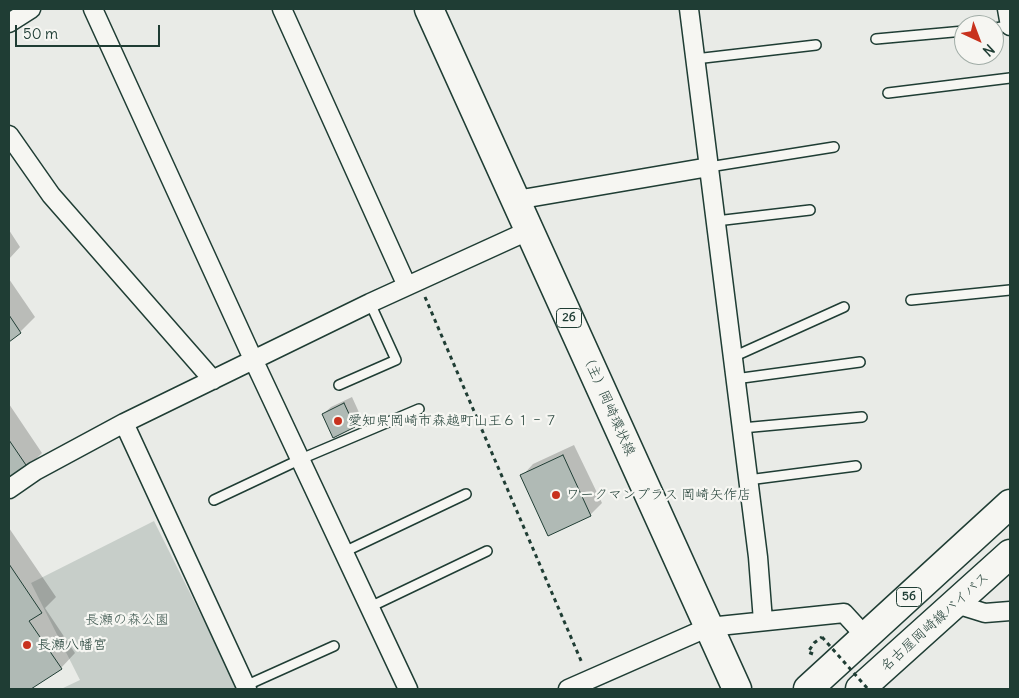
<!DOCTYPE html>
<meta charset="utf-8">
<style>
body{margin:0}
#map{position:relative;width:1019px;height:698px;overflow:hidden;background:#e9ebe7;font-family:Delius,sans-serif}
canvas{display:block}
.frame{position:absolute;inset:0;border:10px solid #1f3d34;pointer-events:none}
.north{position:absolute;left:954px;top:15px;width:50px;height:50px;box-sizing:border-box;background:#f6f6f2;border:1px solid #a0aca6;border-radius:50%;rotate:137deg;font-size:14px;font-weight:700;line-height:20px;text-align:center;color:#1f3d34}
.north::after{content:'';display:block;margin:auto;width:18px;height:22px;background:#c8321e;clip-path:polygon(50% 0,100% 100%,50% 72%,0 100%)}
.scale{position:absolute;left:15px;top:25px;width:145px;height:22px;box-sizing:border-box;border:2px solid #1f3d34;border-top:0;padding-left:6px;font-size:15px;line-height:18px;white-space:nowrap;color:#1f3d34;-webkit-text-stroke:4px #f6f6f2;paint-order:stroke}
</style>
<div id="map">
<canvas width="1019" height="698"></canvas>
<div class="frame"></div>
<div class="north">N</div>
<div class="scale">50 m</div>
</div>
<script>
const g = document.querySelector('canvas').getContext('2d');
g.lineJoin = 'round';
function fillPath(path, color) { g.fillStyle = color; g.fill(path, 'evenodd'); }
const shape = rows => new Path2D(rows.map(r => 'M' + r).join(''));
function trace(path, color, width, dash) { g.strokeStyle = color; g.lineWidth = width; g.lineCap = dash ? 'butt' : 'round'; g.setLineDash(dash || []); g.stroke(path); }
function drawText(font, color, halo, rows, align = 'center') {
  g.font = font + ' Delius,"Klee One",sans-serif'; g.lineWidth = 4.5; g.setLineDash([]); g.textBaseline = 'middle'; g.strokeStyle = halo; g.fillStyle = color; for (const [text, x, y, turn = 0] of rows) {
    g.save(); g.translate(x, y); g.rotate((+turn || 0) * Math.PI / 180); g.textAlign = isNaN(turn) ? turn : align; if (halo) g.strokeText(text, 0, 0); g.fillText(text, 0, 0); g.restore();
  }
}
fillPath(shape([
 [154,521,238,689,61,689,80,680,31,583]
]), '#c7cec9');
fillPath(shape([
 [9,230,20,247,9,259],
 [9,279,35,317,20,332,9,340],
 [352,397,362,419,354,426,323,414,331,407],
 [9,404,42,453,27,468,9,480],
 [574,445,602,503,590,515,549,534,522,476,533,464],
 [9,528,56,597,45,608,75,653,61,668,29,689,9,689]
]), '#0003');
const building = shape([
 [9,315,21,333,9,342,9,315],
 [344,403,355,427,333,438,322,414,344,403],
 [9,440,28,468,9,482,9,440],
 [563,455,591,516,548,536,520,475,563,455],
 [9,564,42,613,29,621,62,669,31,689,9,689,9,564]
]);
fillPath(building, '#b0bab5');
trace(building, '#1f3d34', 1);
const lane = shape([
 [994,28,1010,26],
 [876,39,964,31],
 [695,59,816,45],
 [888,93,1010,78],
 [709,167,834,147],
 [716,221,810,210],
 [911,300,1010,290],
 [733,357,844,307],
 [735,379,860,362],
 [339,385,396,360,370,303],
 [742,428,862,417],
 [748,480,856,466],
 [214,500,301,459,419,409],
 [344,552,466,494],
 [370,607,487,551],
 [245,686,334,646]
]);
const street = shape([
 [93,9,253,359,408,689],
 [282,9,407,286],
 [689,9,758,557,763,621],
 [1007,9,1010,26],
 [9,23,31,9],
 [9,135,51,195,213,380],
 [516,200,709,167],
 [124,423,247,689],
 [9,489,35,471,124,423,370,303,530,230],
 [956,604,985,613,1010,611],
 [568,689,709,627,844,613,866,637]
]);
const primary = shape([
 [429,9,737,689],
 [808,689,1010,504],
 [860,689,1010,554]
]);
trace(lane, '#1f3d34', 12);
trace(street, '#1f3d34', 21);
trace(primary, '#1f3d34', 31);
trace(shape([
 [425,297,582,663],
 [813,654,808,652,814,643,822,637]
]), '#1f3d34', 3, [4, 4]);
trace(lane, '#f6f6f2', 9);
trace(street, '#f6f6f2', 18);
trace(primary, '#f6f6f2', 28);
trace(shape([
 [822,637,868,689]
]), '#1f3d34', 3, [4, 4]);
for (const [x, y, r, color] of [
 [338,421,5,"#c8321e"],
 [556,495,5,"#c8321e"],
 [27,645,5,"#c8321e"]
]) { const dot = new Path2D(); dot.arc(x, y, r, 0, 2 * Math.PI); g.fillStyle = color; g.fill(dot); trace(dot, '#f6f6f2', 2); }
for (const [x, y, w] of [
 [569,318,25],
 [909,597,25]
]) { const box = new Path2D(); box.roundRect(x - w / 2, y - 9.5, w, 19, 4); g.fillStyle = '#f6f6f2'; g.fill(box); trace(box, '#1f3d34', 1); }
drawText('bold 12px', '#1f3d34', null, [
 ["26",569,318],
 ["56",909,597]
]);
drawText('14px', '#1f3d34', '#f6f6f2', [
 ["（主）岡崎環状線",608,404,66],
 ["名古屋岡崎線バイパス",935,622,-42]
]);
drawText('14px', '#1f3d34', '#f6f6f2', [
 ["愛知県岡崎市森越町山王６１‐７",348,421],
 ["ワークマンプラス 岡崎矢作店",566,495],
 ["長瀬八幡宮",37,645]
], 'left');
drawText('14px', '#415a52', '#f6f6f2', [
 ["長瀬の森公園",127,620]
]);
</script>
